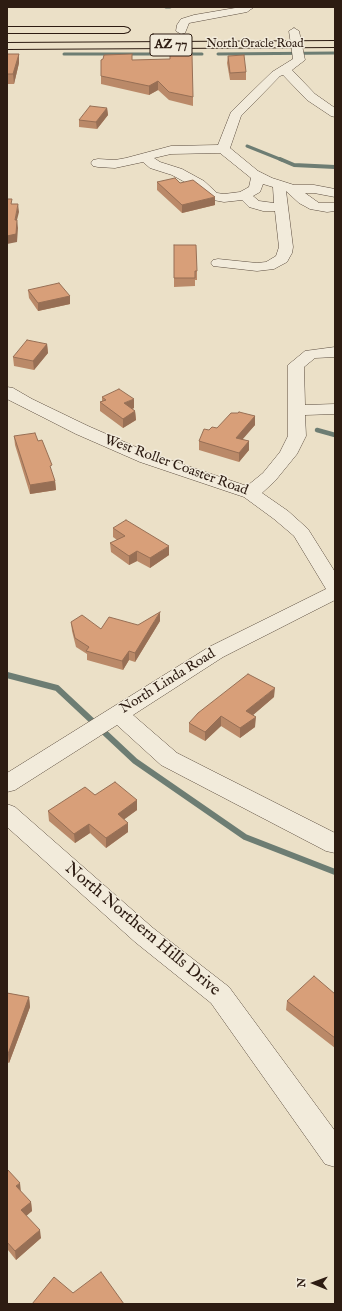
<!DOCTYPE html>
<style>
body{margin:0}
#map{position:relative;width:342px;height:1311px;overflow:hidden;background:#ebe0c7;font-family:"IM FELL English",serif}
canvas{display:block}
.frame{position:absolute;inset:0;border:8px solid #2d1c12;pointer-events:none}
.north{position:absolute;left:294px;top:1263px;width:40px;height:40px;-webkit-text-stroke:3px #f2ebdb;paint-order:stroke;rotate:271deg;font-size:11px;font-weight:700;line-height:16px;text-align:center;color:#2d1c12}
.north::after{content:'';display:block;margin:auto;width:14px;height:18px;background:#2d1c12;clip-path:polygon(50% 0,100% 100%,50% 72%,0 100%)}
</style>
<div id="map">
<canvas width="342" height="1311"></canvas>
<div class="frame"></div>
<div class="north">N</div>
</div>
<script>
const g = document.querySelector('canvas').getContext('2d');
g.lineJoin = 'round';
const shape = rows => new Path2D(rows.map(r => 'M' + r).join(''));
function trace(path, color, width, dash) { g.strokeStyle = color; g.lineWidth = width; g.lineCap = dash ? 'butt' : 'round'; g.setLineDash(dash || []); g.stroke(path); }
function fillPath(path, color) { g.fillStyle = color; g.fill(path, 'evenodd'); }
function drawText(font, color, halo, rows, align = 'center') {
  g.font = font + ' "IM FELL English",serif'; g.lineWidth = 3; g.setLineDash([]); g.textBaseline = 'middle'; g.strokeStyle = halo; g.fillStyle = color; for (const [text, x, y, turn = 0] of rows) {
    g.save(); g.translate(x, y); g.rotate((+turn || 0) * Math.PI / 180); g.textAlign = isNaN(turn) ? turn : align; if (halo) g.strokeText(text, 0, 0); g.fillText(text, 0, 0); g.restore();
  }
}
trace(shape([
 [166,7,170,7],
 [64,54,202,54],
 [218,54,335,53],
 [247,146,282,160]
]), '#6d7d73', 3);
trace(shape([
 [280,159,294,165,335,167]
]), '#6d7d73', 4);
trace(shape([
 [317,430,335,435]
]), '#6d7d73', 4.5);
trace(shape([
 [7,675,57,688,135,761,245,837,335,872]
]), '#6d7d73', 6);
const minor = shape([
 [241,7,254,7,247,12,189,23,185,33,181,34,176,31,177,25,181,19,194,15,241,7],
 [294,28,299,31,305,60,292,70,315,94,335,108,335,117,331,116,307,100,283,75,280,76,241,116,230,148,258,171,272,178,294,185,314,185,335,189,335,197,314,193,305,193,319,203,335,203,335,211,327,212,310,209,299,203,286,191,293,247,292,253,287,262,274,269,257,271,213,266,211,263,213,260,218,259,257,263,266,262,276,256,279,247,275,211,263,211,249,207,242,200,224,202,208,199,194,187,172,175,150,168,143,162,115,168,98,167,93,166,91,163,93,160,98,159,115,160,126,158,171,146,218,145,231,112,272,72,293,59,289,31,294,28],
 [220,153,251,178,249,187,240,192,224,194,217,193,204,181,182,169,160,162,154,158,171,154,220,153],
 [263,184,273,187,274,203,259,201,253,196,260,192,263,184],
 [335,347,335,357,315,358,304,367,305,405,335,404,335,414,305,415,306,436,297,454,275,481,262,493,288,511,308,529,335,572,335,600,223,657,133,715,177,753,335,833,335,853,326,851,161,765,117,725,15,790,7,792,7,773,209,647,326,589,294,536,274,519,244,497,140,462,76,434,7,399,7,387,13,388,32,399,88,426,152,454,247,486,263,473,280,452,288,436,288,365,305,351,335,347],
 [7,804,15,807,153,928,229,987,335,1131,335,1167,325,1164,211,1003,135,942,7,827,7,804]
]);
const highway = shape([
 [7,27,124,27,128,28,130,30,128,32,124,33,7,33,7,27],
 [335,41,335,47,7,49,7,43,335,41]
]);
trace(minor, '#5c4d3f', 1);
trace(highway, '#2d1c12', 2);
fillPath(minor, '#f2ebdb');
fillPath(highway, '#ebe0c7');
fillPath(shape([
 [7,54,19,54,19,63,14,84,7,84],
 [228,56,246,72,246,80,230,80,227,63],
 [132,60,193,97,193,106,169,100,158,90,149,95,101,84,101,76],
 [107,108,108,115,97,129,79,127,79,120],
 [157,182,180,183,215,205,182,213,157,190],
 [174,245,197,271,197,280,195,280,195,286,174,287],
 [28,290,70,296,70,304,38,311,29,298],
 [47,344,48,353,34,370,14,366,13,357],
 [102,397,134,408,132,409,135,411,136,420,123,428,100,411,100,402,102,401],
 [255,416,255,425,242,439,249,441,249,450,239,462,199,450,199,441,209,430,217,428],
 [14,436,38,441,55,481,56,490,30,494,15,445],
 [113,528,169,555,150,568,137,561,129,565,111,552,110,543,117,540,113,537],
 [160,621,135,662,129,660,123,670,87,660,87,654,76,647,72,631,71,622,101,629,138,625],
 [274,697,253,715,255,727,240,738,221,726,205,741,189,732,189,723],
 [95,795,137,800,137,810,124,819,128,832,106,848,90,833,75,843,49,821,48,811],
 [7,993,29,997,30,1007,9,1063,7,1062],
 [335,994,335,1048,286,1010,287,1001],
 [7,1169,21,1192,31,1202,32,1211,26,1215,41,1238,16,1260,8,1250,7,1251]
]), '#ba8968');
fillPath(shape([
 [19,54,19,63,14,84,13,74],
 [158,81,158,90,149,95,149,86],
 [107,108,108,115,97,129,96,122],
 [215,197,215,205,182,213,182,205],
 [18,204,19,212,15,228,15,220],
 [17,220,18,228,17,242,7,244,7,236],
 [70,296,70,304,38,311,38,303],
 [47,344,48,353,34,370,33,361],
 [134,399,134,408,125,412,124,403],
 [135,411,136,420,123,428,123,419],
 [255,416,255,425,236,447,236,438],
 [249,441,249,450,239,462,239,453],
 [55,481,56,490,30,494,30,485],
 [169,546,169,555,150,568,150,558],
 [137,551,137,561,129,565,129,556],
 [160,612,160,621,135,662,135,653],
 [129,651,129,660,123,670,122,661],
 [275,688,274,697,246,721,246,711],
 [221,716,221,726,205,741,205,732],
 [256,717,255,727,240,738,240,728],
 [137,800,137,810,118,824,118,814],
 [128,823,128,832,106,848,106,838],
 [89,824,90,833,75,843,74,834],
 [29,997,30,1007,9,1063,8,1054],
 [20,1183,21,1192,16,1186],
 [31,1202,32,1211,23,1219,21,1210],
 [40,1230,41,1238,16,1260,15,1251]
]), '#976f55');
const building = shape([
 [7,54,19,54,13,74,7,74,7,54],
 [132,54,132,60,170,59,170,54,192,54,193,97,169,92,158,81,149,86,101,76,101,60,103,59,104,55,132,54],
 [244,55,246,72,230,73,228,56,244,55],
 [90,106,107,108,96,122,79,120,90,106],
 [175,178,180,183,193,180,215,197,182,205,157,182,175,178],
 [7,199,12,199,11,204,18,204,15,220,17,220,16,234,7,236,7,199],
 [174,245,196,245,197,271,195,271,195,278,174,278,174,245],
 [59,283,70,296,38,303,28,290,59,283],
 [27,340,47,344,33,361,13,357,27,340],
 [119,389,134,399,124,403,135,411,123,419,100,402,106,400,102,397,119,389],
 [239,412,255,416,236,438,249,441,239,453,199,441,204,429,209,430,212,427,217,428,231,413,238,413,239,412],
 [35,433,38,441,42,440,52,465,50,466,55,481,30,485,14,436,35,433],
 [126,520,169,546,150,558,137,551,129,556,110,543,125,536,113,528,126,520],
 [160,612,135,653,129,651,122,661,86,651,89,647,75,638,71,622,82,615,101,629,109,617,138,625,160,612],
 [248,674,275,688,246,711,256,717,240,728,221,716,205,732,189,723,198,713,248,674],
 [115,782,137,800,118,814,128,823,106,838,89,824,74,834,48,811,85,787,95,795,115,782],
 [314,976,335,994,335,1038,287,1001,314,976],
 [7,993,29,997,8,1054,7,1053,7,993],
 [7,1169,20,1183,16,1186,31,1202,21,1210,40,1230,15,1251,7,1242,7,1169],
 [101,1272,124,1304,32,1304,54,1277,73,1293,101,1272]
]);
fillPath(building, '#d89f79');
trace(building, '#976f55', 1);
drawText('12px', '#2d1c12', '#f2ebdb', [
 ["North Oracle Road",255,45]
]);
for (const [x, y, w] of [
 [171,45,42]
]) { const box = new Path2D(); box.roundRect(x - w / 2, y - 11, w, 22, 3); g.fillStyle = '#f2ebdb'; g.fill(box); trace(box, '#2d1c12', 1); }
drawText('bold 13px', '#2d1c12', null, [
 ["AZ 77",171,45]
]);
drawText('14px', '#2d1c12', '#f2ebdb', [
 ["West Roller Coaster Road",176,466,20],
 ["North Linda Road",168,682,-32]
]);
drawText('17px', '#2d1c12', '#f2ebdb', [
 ["North Northern Hills Drive",142,930,40]
]);
</script>
